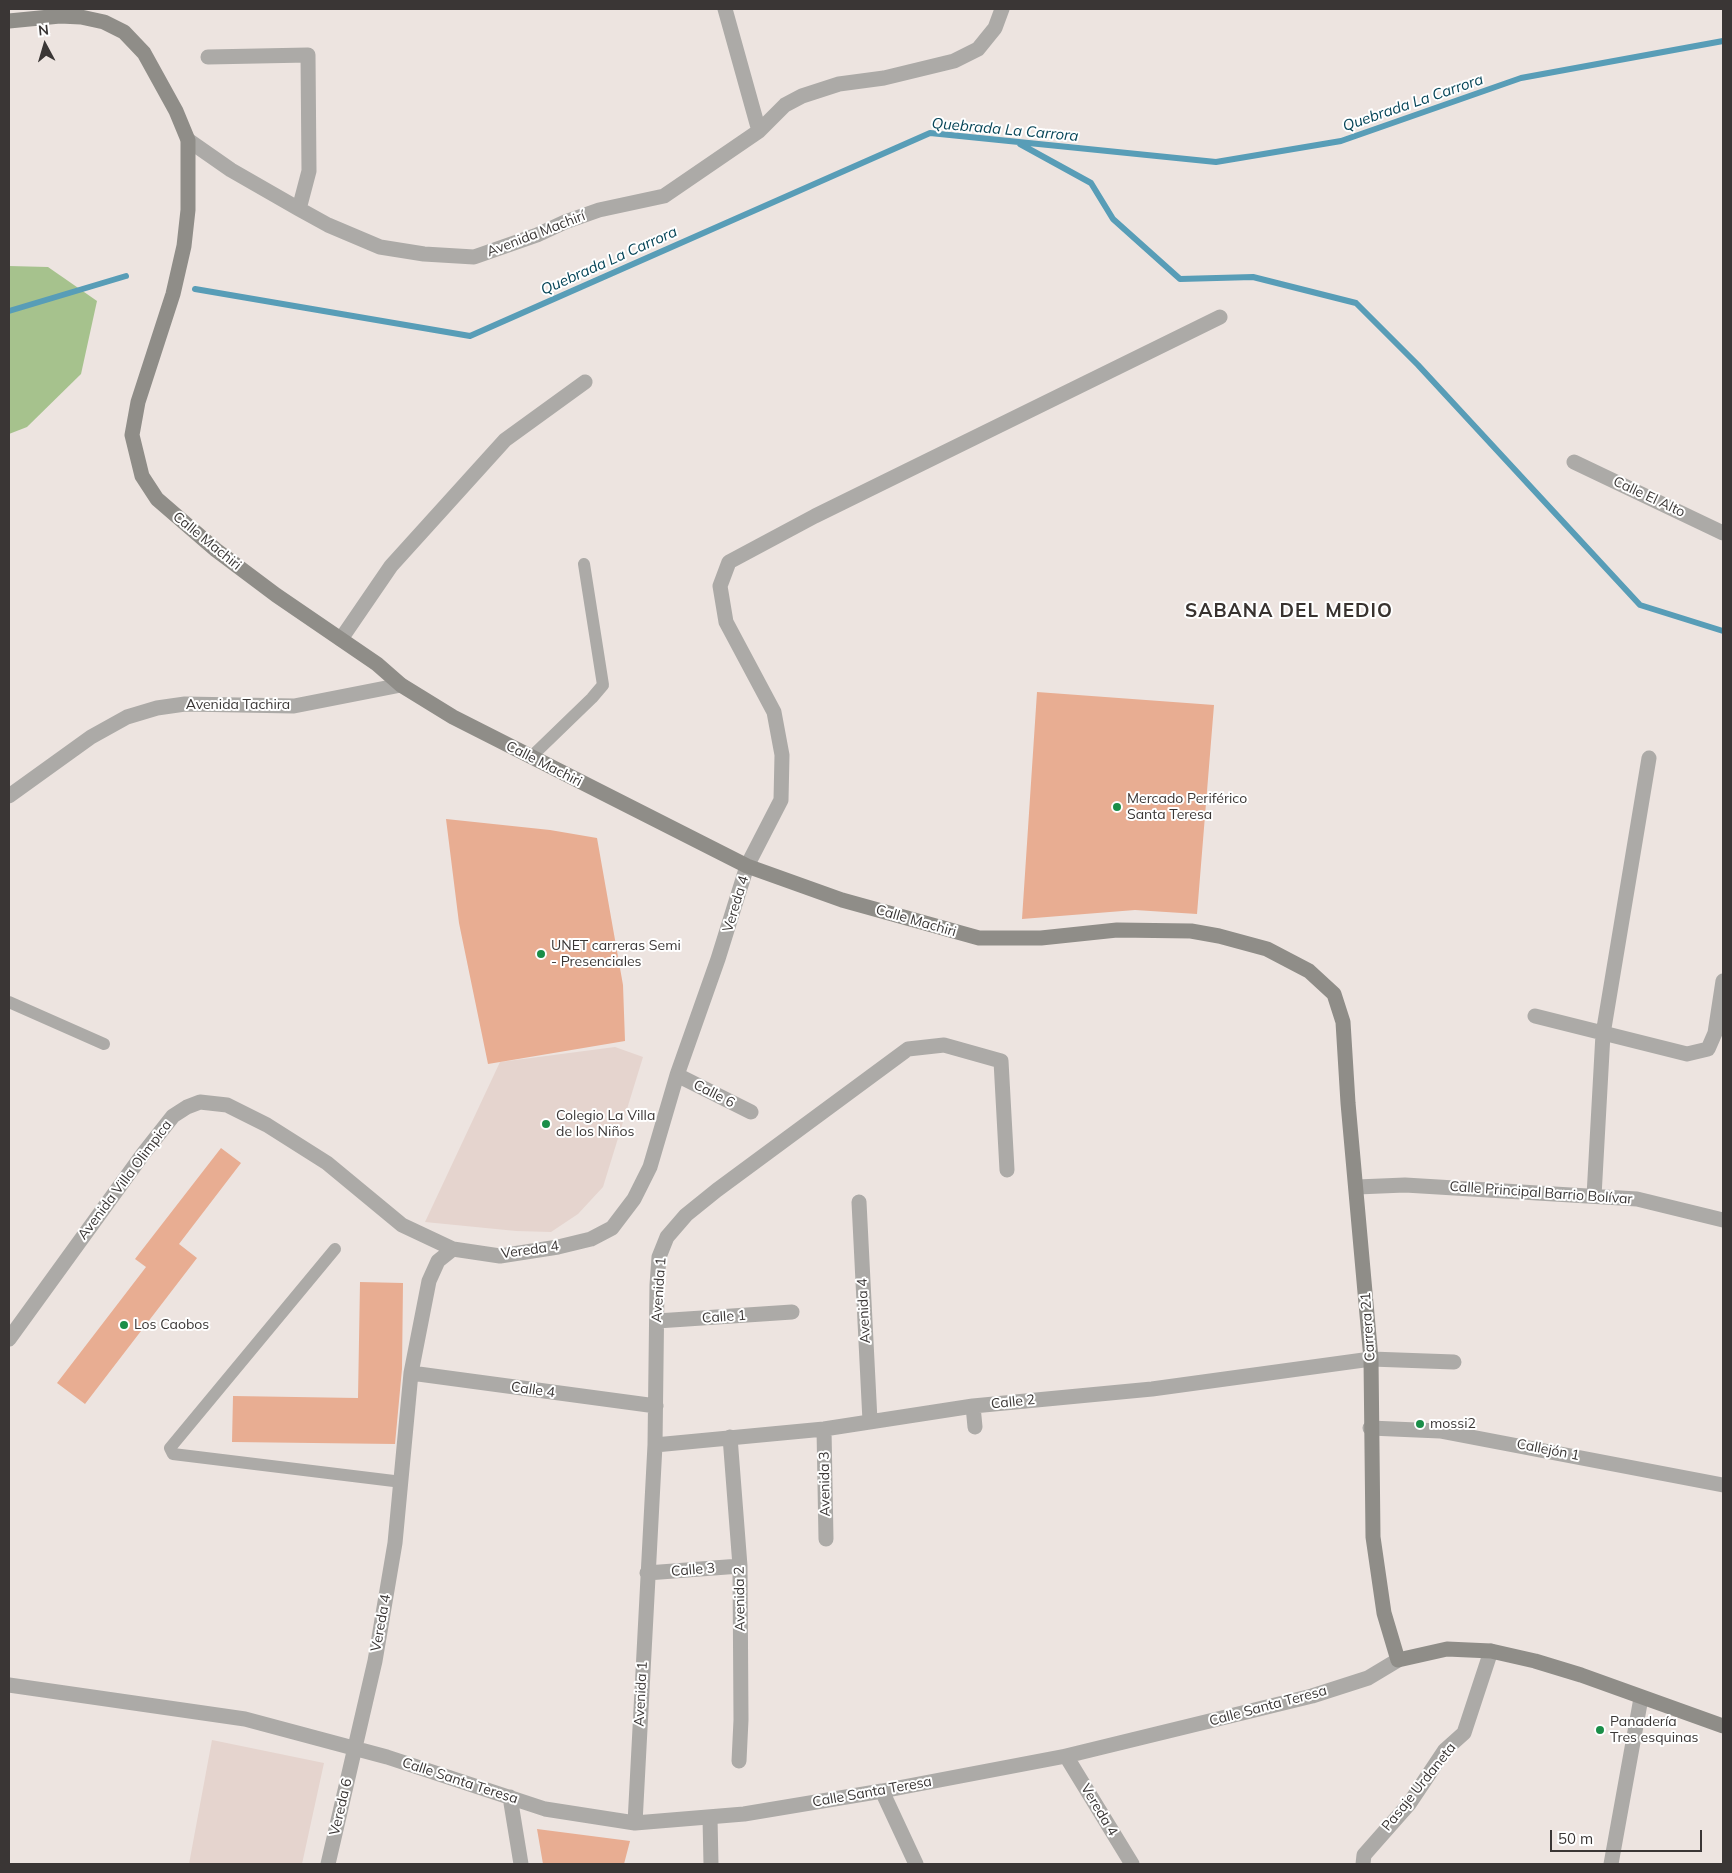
<!DOCTYPE html>
<meta charset="utf-8">
<style>
body{margin:0}
#map{position:relative;width:1732px;height:1873px;overflow:hidden;background:#ede4e0;font-family:Mulish,sans-serif}
canvas{display:block}
.frame{position:absolute;inset:0;border:10px solid #3a3635;pointer-events:none}
.north{position:absolute;left:20px;top:20px;width:50px;height:50px;-webkit-text-stroke:4px #fff;paint-order:stroke;rotate:354deg;font-size:14px;font-weight:700;line-height:20px;text-align:center;color:#3a3635}
.north::after{content:'';display:block;margin:auto;width:18px;height:22px;background:#3a3635;clip-path:polygon(50% 0,100% 100%,50% 72%,0 100%)}
.scale{position:absolute;left:1550px;top:1830px;width:152px;height:22px;box-sizing:border-box;border:2px solid #3a3635;border-top:0;padding-left:6px;font-size:15px;line-height:18px;white-space:nowrap;color:#3a3635;-webkit-text-stroke:4px #fff;paint-order:stroke}
</style>
<div id="map">
<canvas width="1732" height="1873"></canvas>
<div class="frame"></div>
<div class="north">N</div>
<div class="scale">50 m</div>
</div>
<script>
const g = document.querySelector('canvas').getContext('2d');
g.lineJoin = 'round';
function fillPath(path, color) { g.fillStyle = color; g.fill(path, 'evenodd'); }
const shape = rows => new Path2D(rows.map(r => 'M' + r).join(''));
function trace(path, color, width, dash) { g.strokeStyle = color; g.lineWidth = width; g.lineCap = dash ? 'butt' : 'round'; g.setLineDash(dash || []); g.stroke(path); }
function drawText(font, color, halo, rows, align = 'center') {
  g.font = font + ' Mulish,sans-serif'; g.lineWidth = 4; g.setLineDash([]); g.textBaseline = 'middle'; g.strokeStyle = halo; g.fillStyle = color; for (const [text, x, y, turn = 0] of rows) {
    g.save(); g.translate(x, y); g.rotate((+turn || 0) * Math.PI / 180); g.textAlign = isNaN(turn) ? turn : align; if (halo) g.strokeText(text, 0, 0); g.fillText(text, 0, 0); g.restore();
  }
}
fillPath(shape([
 [615,1047,643,1057,603,1187,578,1214,551,1232,516,1231,425,1222,500,1062],
 [212,1740,324,1763,302,1864,189,1864]
]), '#e5d4ce');
fillPath(shape([
 [9,266,48,267,97,301,81,374,27,427,9,434]
]), '#a6c28d');
trace(shape([
 [1020,144,1091,183,1113,219,1180,279,1253,277,1356,303,1418,365,1640,605,1723,631],
 [195,289,470,336,930,133,1216,162,1341,141,1521,78,1723,41],
 [9,311,126,276]
]), '#589db7', 6);
fillPath(shape([
 [1037,692,1214,705,1197,914,1135,910,1022,919],
 [446,819,550,830,597,838,623,985,625,1041,488,1064,459,923],
 [221,1148,241,1163,179,1244,197,1258,85,1404,57,1383,146,1267,135,1259],
 [360,1282,403,1283,402,1369,395,1444,232,1442,233,1396,358,1398],
 [537,1829,630,1841,624,1864,543,1864]
]), '#e8ad92');
trace(shape([
 [531,757,592,698,603,685,584,564],
 [9,1002,104,1044],
 [335,1249,170,1448,173,1454,402,1482]
]), '#acaaa7', 12);
trace(shape([
 [725,9,759,131],
 [208,57,308,55,309,171,299,209],
 [188,140,231,170,299,209,328,225,380,247,424,254,474,257,537,235,565,222,599,210,664,196,759,131,785,105,802,96,839,84,884,78,954,61,978,49,995,28,1002,9],
 [1574,462,1723,533],
 [341,639,391,566,505,440,585,382],
 [9,796,91,737,127,717,157,708,185,704,294,706,401,685],
 [1535,1016,1687,1054,1708,1049,1715,1033,1723,981],
 [677,1075,751,1112],
 [1357,1187,1405,1185,1637,1199,1723,1220],
 [1594,1196,1603,1034,1649,758],
 [859,1202,870,1421],
 [657,1321,792,1312],
 [9,1339,143,1154,173,1116,187,1107,200,1102,227,1105,267,1125,327,1163,402,1225,453,1249,500,1256,558,1247,591,1239,612,1228,634,1199,650,1167,677,1075,718,959,747,866,781,800,782,755,774,712,726,622,720,586,729,562,815,516,1220,317],
 [411,1373,656,1406],
 [973,1406,975,1427],
 [1370,1428,1440,1431,1723,1485],
 [824,1429,826,1539],
 [730,1437,740,1566,741,1720,739,1761],
 [655,1445,824,1429,973,1406,1152,1389,1371,1359,1454,1362],
 [647,1573,740,1566],
 [9,1685,245,1719,387,1757,545,1809,635,1823,744,1814,882,1791,1066,1756,1312,1696,1368,1678,1398,1660],
 [1066,1756,1132,1864],
 [882,1791,916,1864],
 [510,1797,521,1864],
 [710,1818,711,1864],
 [635,1823,655,1445,657,1285,659,1257,667,1237,686,1215,717,1190,908,1049,944,1045,1001,1061,1007,1170],
 [328,1864,375,1661,395,1543,411,1373,429,1281,438,1261,453,1249],
 [1363,1864,1364,1855,1409,1804,1445,1750,1464,1733,1491,1651],
 [1611,1864,1641,1698]
]), '#acaaa7', 15);
trace(shape([
 [9,21,60,16,81,17,104,22,124,32,144,53,176,111,188,140,188,210,184,246,173,294,138,402,132,435,142,476,157,499,216,550,276,595,377,664,401,685,453,717,747,866,842,900,979,938,1041,938,1117,930,1191,931,1219,936,1267,949,1309,971,1334,994,1343,1022,1348,1103,1371,1359,1373,1537,1384,1613,1398,1660,1447,1649,1491,1651,1535,1661,1581,1675,1723,1726]
]), '#8f8d88', 15);
for (const [x, y, r, color] of [
 [1117,807,5,"#1a8e48"],
 [541,954,5,"#1a8e48"],
 [546,1124,5,"#1a8e48"],
 [124,1325,5,"#1a8e48"],
 [1420,1424,5,"#1a8e48"],
 [1600,1730,5,"#1a8e48"]
]) { const dot = new Path2D(); dot.arc(x, y, r, 0, 2 * Math.PI); g.fillStyle = color; g.fill(dot); trace(dot, '#fff', 2); }
drawText('14px', '#3a3635', '#fff', [
 ["Avenida Machirí",536,234,-21],
 ["Calle El Alto",1649,497,25],
 ["Calle Machiri",207,541,39],
 ["Avenida Tachira",238,705],
 ["Calle Machiri",544,764,27],
 ["Vereda 4",736,904,-73],
 ["Calle Machiri",916,921,16],
 ["Calle 6",714,1094,27],
 ["Avenida Villa Olimpica",125,1180,-53],
 ["Calle Principal Barrio Bolívar",1541,1193,4],
 ["Vereda 4",530,1250,-8],
 ["Avenida 1",659,1290,-86],
 ["Avenida 4",864,1311,-93],
 ["Calle 1",724,1317,-4],
 ["Carrera 21",1368,1327,-94],
 ["Calle 4",533,1390,8],
 ["Calle 2",1013,1402,-6],
 ["Callejón 1",1548,1450,11],
 ["Avenida 3",825,1484,-91],
 ["Calle 3",693,1570,-5],
 ["Avenida 2",740,1599,-91],
 ["Vereda 4",381,1623,-80],
 ["Avenida 1",641,1694,-87],
 ["Calle Santa Teresa",1268,1706,-15],
 ["Calle Santa Teresa",460,1781,18],
 ["Pasaje Urdaneta",1419,1787,-51],
 ["Calle Santa Teresa",872,1792,-10],
 ["Vereda 6",341,1807,-77],
 ["Vereda 4",1099,1810,59]
]);
drawText('14px', '#3a3635', '#fff', [
 ["Mercado Periférico",1127,799],
 ["Santa Teresa",1127,815],
 ["UNET carreras Semi",551,946],
 ["- Presenciales",551,962],
 ["Colegio La Villa",556,1116],
 ["de los Niños",556,1132],
 ["Los Caobos",134,1325],
 ["mossi2",1430,1424],
 ["Panadería",1610,1722],
 ["Tres esquinas",1610,1738]
], 'left');
drawText('italic 15px', '#064558', '#fff', [
 ["Quebrada La Carrora",1413,103,-19],
 ["Quebrada La Carrora",1005,130,5],
 ["Quebrada La Carrora",609,261,-24]
]);
g.letterSpacing = '1px';
drawText('bold 19px', '#38322f', '#fff', [
 ["SABANA DEL MEDIO",1289,611]
]);
g.letterSpacing = '0px';
</script>
